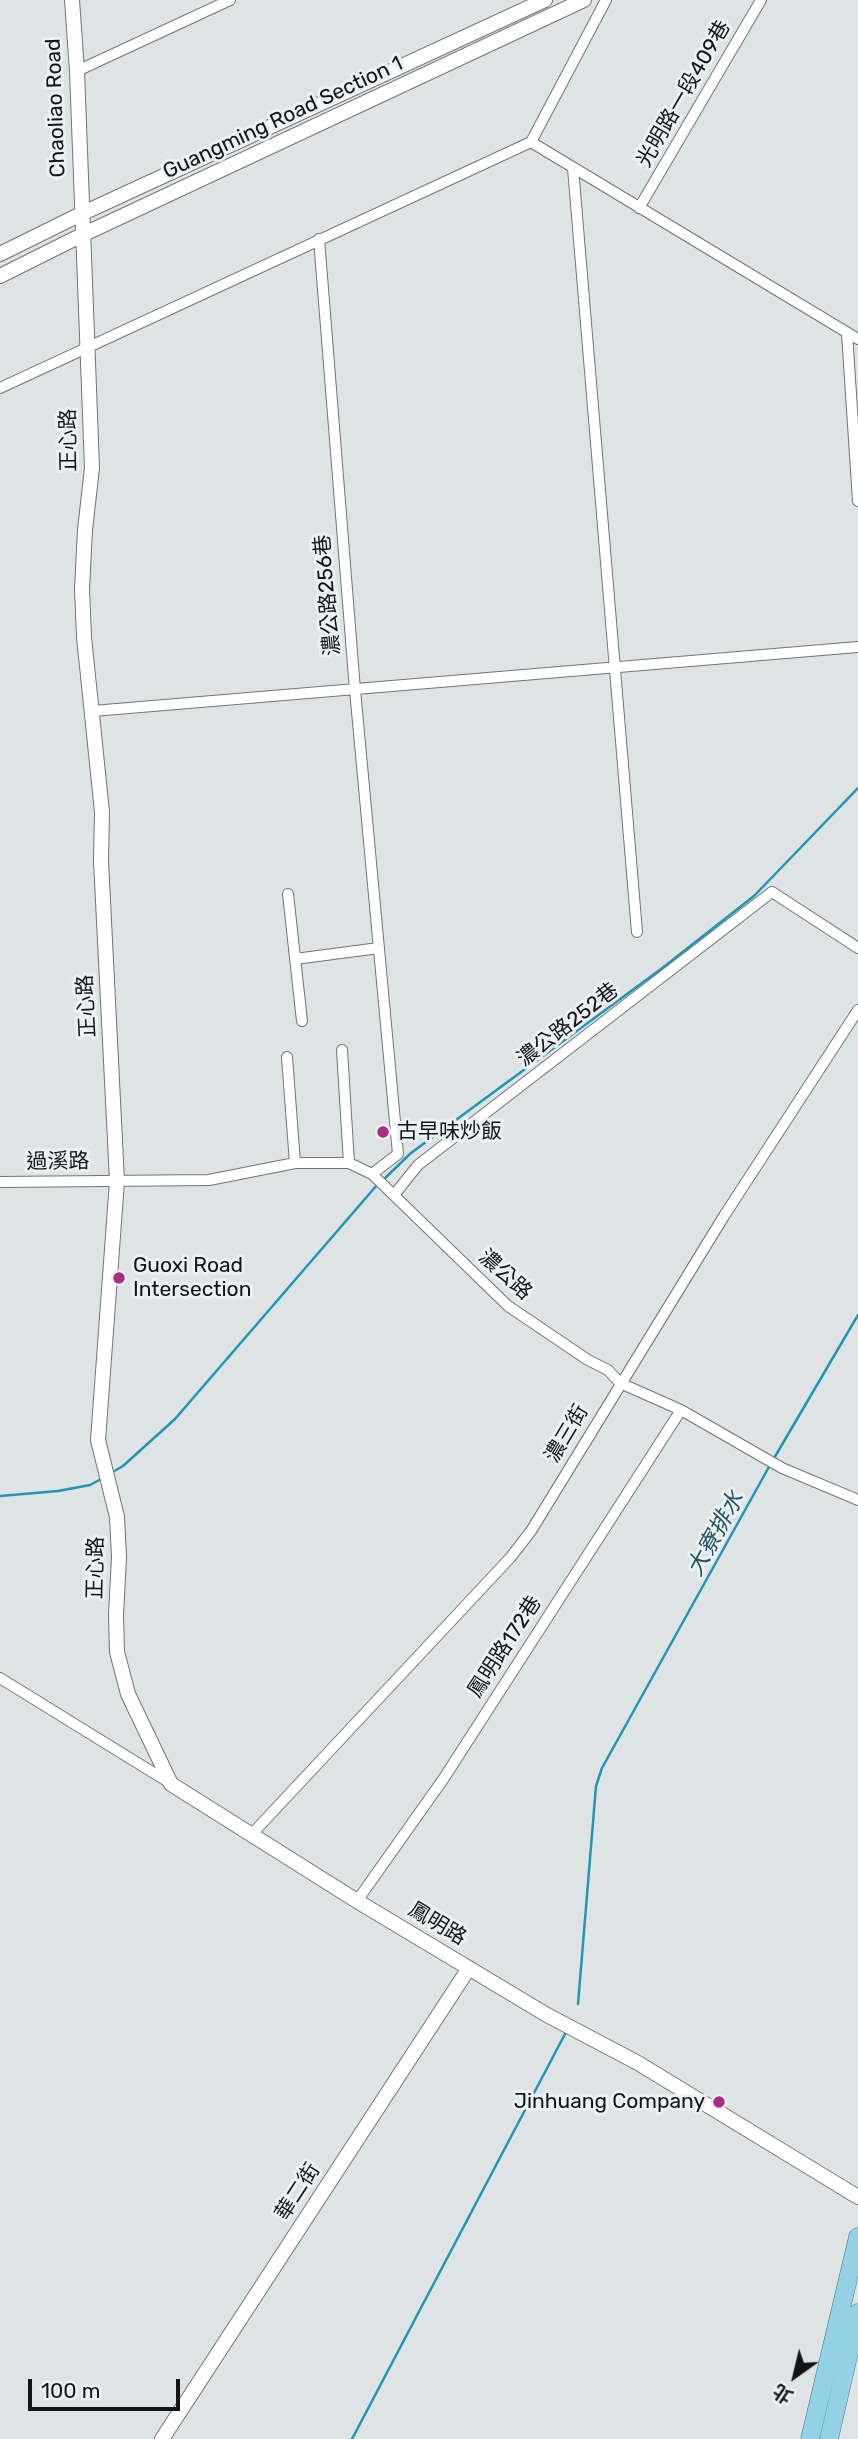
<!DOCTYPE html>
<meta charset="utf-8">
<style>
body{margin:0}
#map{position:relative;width:858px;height:2439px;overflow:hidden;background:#dee3e4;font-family:Rubik,"Noto Sans TC",sans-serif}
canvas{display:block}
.north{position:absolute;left:760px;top:2341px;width:70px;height:70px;-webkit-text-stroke:5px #ebf0f2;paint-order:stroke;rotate:214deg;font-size:19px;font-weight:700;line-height:28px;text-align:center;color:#121415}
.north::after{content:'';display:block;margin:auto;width:24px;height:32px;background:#121415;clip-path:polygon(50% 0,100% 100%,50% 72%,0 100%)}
.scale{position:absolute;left:28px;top:2379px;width:152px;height:32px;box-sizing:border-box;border:4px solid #121415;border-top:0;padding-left:9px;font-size:21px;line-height:24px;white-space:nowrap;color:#121415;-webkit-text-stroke:5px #ebf0f2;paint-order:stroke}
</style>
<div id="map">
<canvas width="858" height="2439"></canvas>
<div class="north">北</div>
<div class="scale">100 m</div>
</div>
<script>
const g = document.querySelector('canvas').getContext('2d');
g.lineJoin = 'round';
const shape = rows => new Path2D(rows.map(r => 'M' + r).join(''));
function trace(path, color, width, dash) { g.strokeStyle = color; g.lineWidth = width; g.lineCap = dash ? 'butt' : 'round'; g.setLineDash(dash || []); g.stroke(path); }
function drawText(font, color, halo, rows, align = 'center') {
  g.font = font + ' Rubik,"Noto Sans TC",sans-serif'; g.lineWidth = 6; g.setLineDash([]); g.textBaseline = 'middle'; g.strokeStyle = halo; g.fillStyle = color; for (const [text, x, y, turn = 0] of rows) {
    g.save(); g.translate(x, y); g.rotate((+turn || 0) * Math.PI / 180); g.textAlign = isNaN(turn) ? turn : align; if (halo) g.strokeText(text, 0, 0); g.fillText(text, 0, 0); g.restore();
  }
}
trace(shape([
 [382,1181,411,1153,661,969,754,896,858,788],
 [773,1460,858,1315],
 [111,1473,123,1466,175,1419,377,1185],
 [0,1496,58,1491,90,1485,103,1478],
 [578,2004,596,1786,602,1768,770,1465],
 [352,2439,565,2034]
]), '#2196b4', 2.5);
const minor = shape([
 [77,71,230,0],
 [531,142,858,339],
 [573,168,637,932],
 [639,208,761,0],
 [319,239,355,690,398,1154,372,1174],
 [847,333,858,501],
 [0,388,531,142,606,0],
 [93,711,858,647],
 [288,894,302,1021],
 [295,959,379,948],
 [342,1050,349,1163],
 [287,1057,295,1163],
 [0,1182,209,1180,295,1163,349,1163,372,1174,508,1306,588,1360,608,1370,620,1383,681,1410,782,1468,858,1500],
 [394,1195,418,1165,772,892,858,948],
 [0,1678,170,1783],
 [251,1835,510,1558,531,1531,724,1216,858,1010],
 [357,1901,444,1778,681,1410]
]);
const tertiary = shape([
 [72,0,77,71,92,468,85,530,82,589,84,637,102,812,101,861,117,1181,98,1440,117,1517,119,1557,116,1615,117,1652,128,1694,171,1784,357,1901,547,2015,638,2063,858,2197],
 [0,254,81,214,545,0],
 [0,276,82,235,584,0],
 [162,2439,469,1968]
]);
const primary = shape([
 [810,2439,858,2237],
 [829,2439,858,2313]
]);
trace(minor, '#707476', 12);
trace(tertiary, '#707476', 16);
trace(primary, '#387b90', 19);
trace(minor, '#fff', 10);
trace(tertiary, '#fff', 14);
trace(primary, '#94d1e4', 18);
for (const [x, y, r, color] of [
 [383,1132,7,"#a72e83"],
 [119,1278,7,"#a72e83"],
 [719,2102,7,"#a72e83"]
]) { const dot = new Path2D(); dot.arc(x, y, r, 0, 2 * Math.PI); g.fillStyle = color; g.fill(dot); trace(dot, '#ebf0f2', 2.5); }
drawText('21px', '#121415', '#ebf0f2', [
 ["光明路一段409巷",684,94,-60],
 ["Chaoliao Road",56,108,-92],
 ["Guangming Road Section 1",283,118,-25],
 ["正心路",69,440,-91],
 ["濃公路256巷",328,595,-95],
 ["正心路",87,1006,-93],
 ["濃公路252巷",568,1025,-38],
 ["過溪路",58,1162,-1],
 ["濃公路",505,1275,42],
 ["濃三街",567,1434,-59],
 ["正心路",96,1568,-89],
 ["鳳明路172巷",505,1647,-57],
 ["鳳明路",437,1924,31],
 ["華二街",298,2192,-57]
]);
drawText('21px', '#121415', '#ebf0f2', [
 ["古早味炒飯",397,1132],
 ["Guoxi Road",133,1266],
 ["Intersection",133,1290],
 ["Jinhuang Company",705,2102,"right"]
], 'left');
drawText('italic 23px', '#265361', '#ebf0f2', [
 ["大寮排水",716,1534,-61]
]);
</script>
